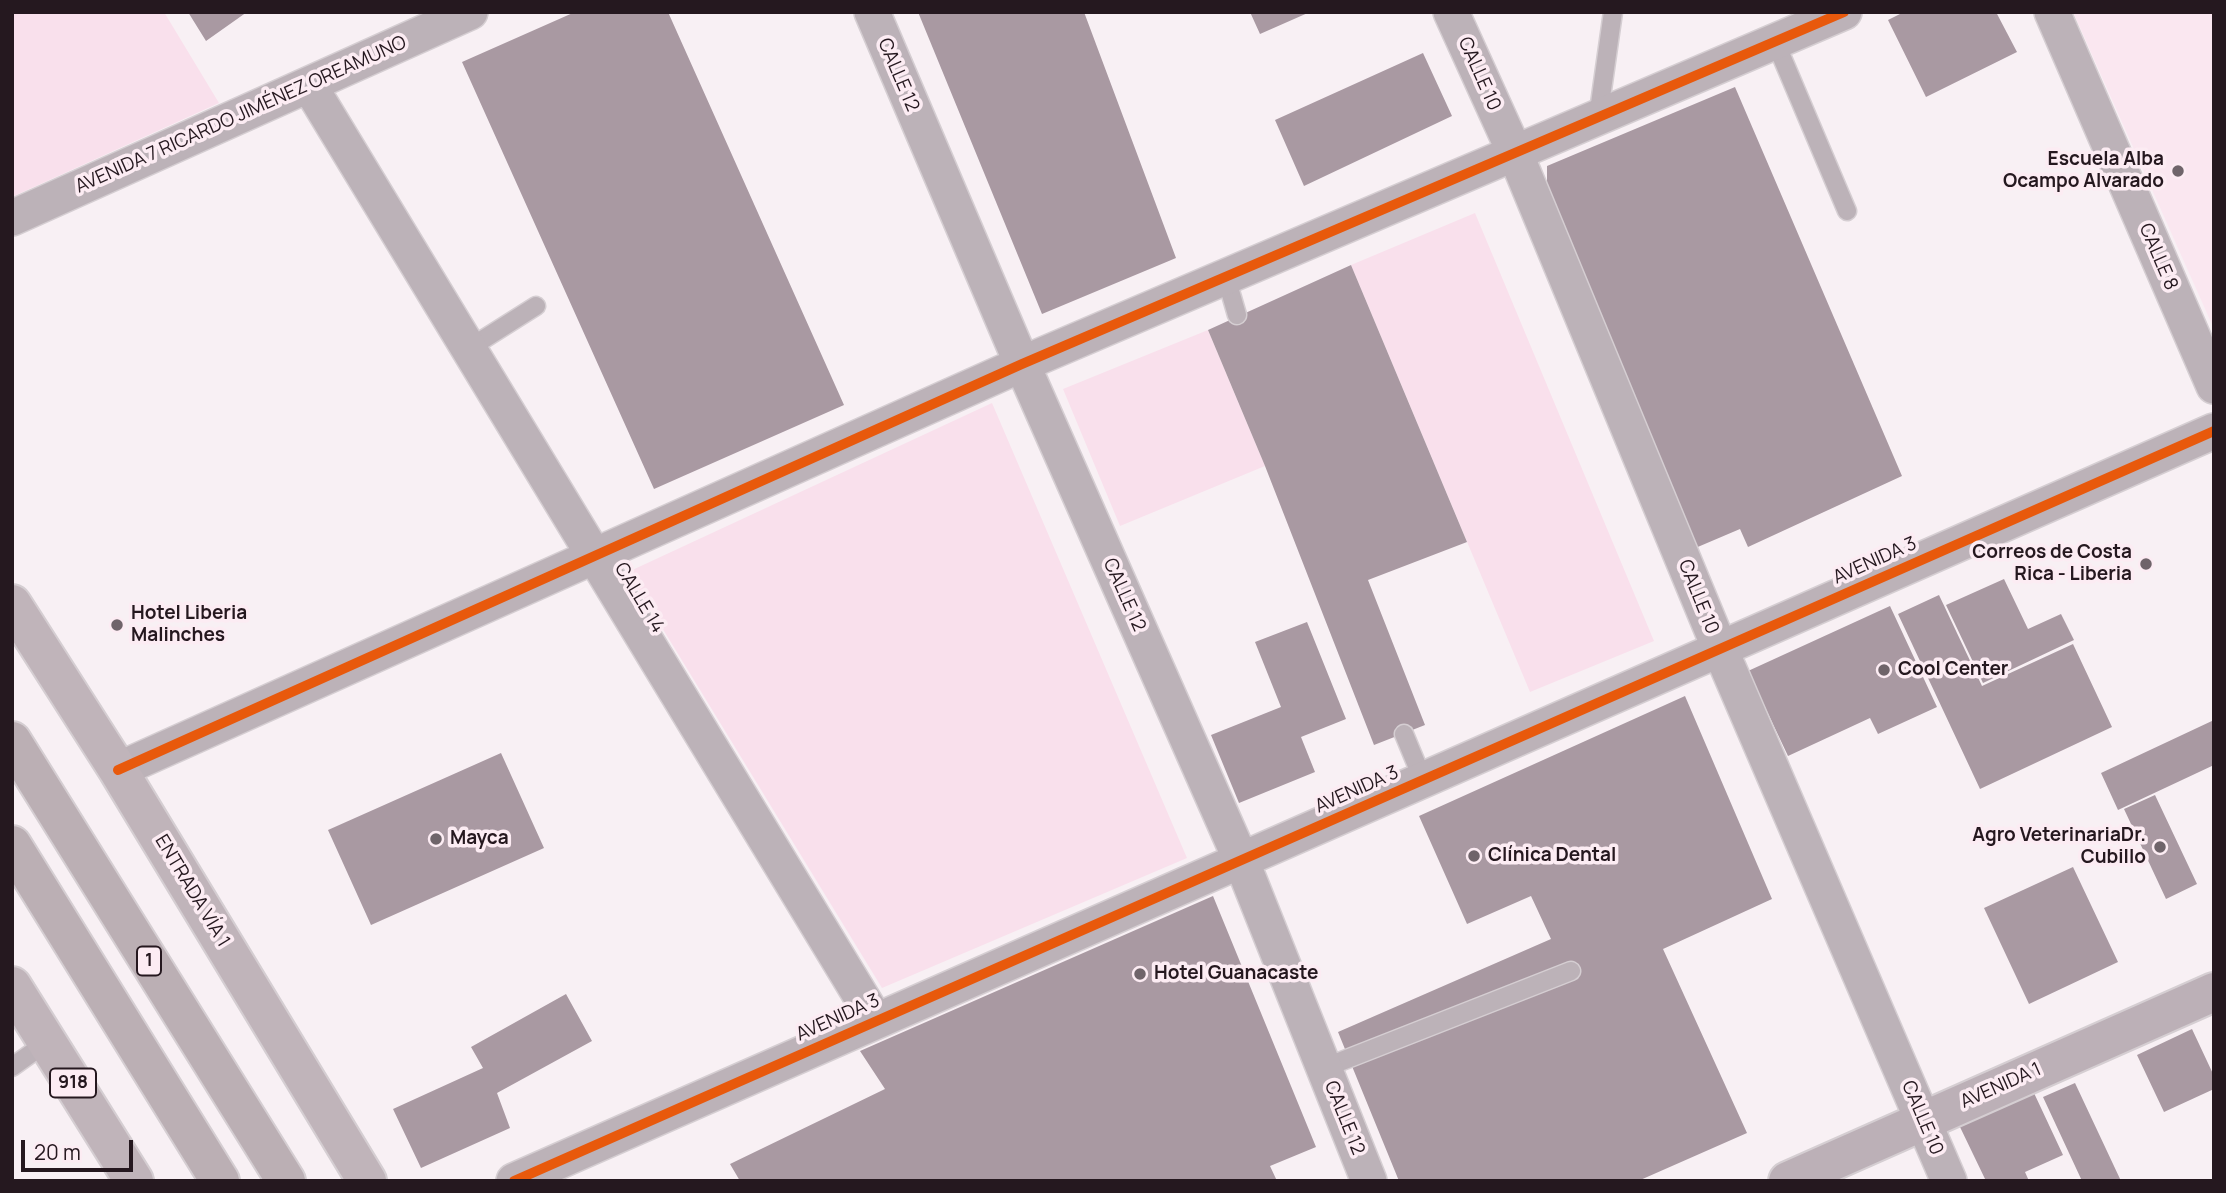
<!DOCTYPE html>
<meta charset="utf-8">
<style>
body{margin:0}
#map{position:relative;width:2226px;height:1193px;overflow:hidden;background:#f8f0f4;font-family:Manrope,sans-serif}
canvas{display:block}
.frame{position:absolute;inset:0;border:14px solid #25181f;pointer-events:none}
.scale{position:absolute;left:21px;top:1140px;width:112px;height:32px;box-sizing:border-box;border:4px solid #25181f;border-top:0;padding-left:9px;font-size:21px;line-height:24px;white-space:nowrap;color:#25181f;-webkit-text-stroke:5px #fcecf3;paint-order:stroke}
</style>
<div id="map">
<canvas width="2226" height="1193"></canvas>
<div class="frame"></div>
<div class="scale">20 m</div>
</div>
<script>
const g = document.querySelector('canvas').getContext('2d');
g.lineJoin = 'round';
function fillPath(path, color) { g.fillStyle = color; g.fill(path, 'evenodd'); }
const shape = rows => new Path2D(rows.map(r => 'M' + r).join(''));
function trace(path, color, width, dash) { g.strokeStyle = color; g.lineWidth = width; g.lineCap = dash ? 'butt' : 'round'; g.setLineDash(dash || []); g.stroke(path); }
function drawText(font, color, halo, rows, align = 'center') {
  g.font = font + ' Manrope,sans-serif'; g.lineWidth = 7; g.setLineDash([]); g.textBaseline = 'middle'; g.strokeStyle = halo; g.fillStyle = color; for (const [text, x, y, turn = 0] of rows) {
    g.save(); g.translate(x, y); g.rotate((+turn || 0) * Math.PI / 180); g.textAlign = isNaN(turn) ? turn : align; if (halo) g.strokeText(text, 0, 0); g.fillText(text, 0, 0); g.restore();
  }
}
fillPath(shape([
 [2073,12,2214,12,2214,329]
]), '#fae7f0');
fillPath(shape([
 [12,12,164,12,219,103,12,197],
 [1475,213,1654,641,1530,692,1351,265],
 [1208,330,1265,466,1120,526,1063,389],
 [992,403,1187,858,882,988,628,572]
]), '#f9e0ec');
fillPath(shape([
 [188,12,247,12,206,41],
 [575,12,668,12,844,405,654,489,462,62],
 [918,12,1084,12,1176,258,1042,314],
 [1250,12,1310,12,1260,34],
 [1904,12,1996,12,2017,52,1926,97,1888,20],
 [1423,53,1452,116,1304,186,1275,120],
 [1735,87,1902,476,1748,547,1740,529,1693,549,1547,197,1547,166],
 [1351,265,1467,542,1368,580,1425,725,1374,745,1265,466,1208,330],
 [2004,579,2028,629,2061,614,2074,640,1983,683,1946,605],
 [1939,595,1982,686,2073,644,2112,727,1980,789,1898,614],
 [1890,606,1937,707,1878,734,1870,718,1788,756,1748,671],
 [1307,622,1346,719,1301,737,1315,772,1239,803,1211,735,1281,707,1255,642],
 [1685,696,1772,899,1663,949,1747,1133,1638,1181,1399,1181,1338,1032,1551,939,1531,896,1467,924,1419,816],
 [2214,720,2214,765,2118,810,2101,773],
 [501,753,544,848,371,925,328,830],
 [2155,795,2197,884,2166,899,2124,809],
 [2073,867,2118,962,2029,1004,1984,908],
 [1213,896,1316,1147,1270,1166,1277,1181,740,1181,730,1164,885,1089,860,1051],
 [566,994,592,1041,497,1093,510,1128,421,1168,393,1109,483,1068,471,1047],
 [2192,1029,2214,1076,2214,1089,2164,1112,2137,1055],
 [2075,1083,2121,1181,2082,1181,2043,1097],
 [2034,1093,2063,1155,2025,1172,2029,1181,1986,1181,1960,1127]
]), '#a999a2');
const lane = shape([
 [1775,41,1847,211],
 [1598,118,1613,12],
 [1226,277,1237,315],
 [468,349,536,306],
 [1404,734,1423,780],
 [12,1067,47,1042],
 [1324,1068,1571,971]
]);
const street = shape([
 [872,12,1022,364,1241,860,1369,1181],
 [1451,12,1515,153,1720,649,1949,1181],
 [2052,12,2214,386],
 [309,85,876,1021],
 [12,218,470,12],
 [118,770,1022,364,1844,12],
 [514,1181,2214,431]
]);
const secondary = shape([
 [1788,1181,2214,992]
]);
const primary = shape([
 [12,604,118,770,367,1181],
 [12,986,134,1181]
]);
const highway = shape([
 [12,741,286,1181],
 [12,845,220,1181]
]);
trace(lane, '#d5ced2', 21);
trace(street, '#d5ced2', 38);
trace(secondary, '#d5ced2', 42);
trace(primary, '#d5ced2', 42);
trace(highway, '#d5ced2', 42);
trace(lane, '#bcb2b8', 18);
trace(street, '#bcb2b8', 35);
trace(secondary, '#bcb0b7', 38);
trace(primary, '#c0b4ba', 38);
trace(highway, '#bbafb4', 38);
trace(shape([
 [118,770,1022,364,1844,12],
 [514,1181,2214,431]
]), '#e8590c', 10);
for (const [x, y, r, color] of [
 [2178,171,7,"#6f646a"],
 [2146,564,7,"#6f646a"],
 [117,625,7,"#6f646a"],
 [1884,670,7,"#6f646a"],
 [436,839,7,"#6f646a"],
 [2160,847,7,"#6f646a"],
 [1474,856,7,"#6f646a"],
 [1140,974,7,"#6f646a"]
]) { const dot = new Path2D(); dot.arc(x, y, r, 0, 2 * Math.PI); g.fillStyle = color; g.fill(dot); trace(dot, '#fcecf3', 2.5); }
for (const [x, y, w] of [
 [149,961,24],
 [73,1083,46]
]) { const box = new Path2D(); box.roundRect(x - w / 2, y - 14.5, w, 29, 5); g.fillStyle = '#fcecf3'; g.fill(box); trace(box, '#25181f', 2); }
drawText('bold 18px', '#25181f', null, [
 ["1",149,961],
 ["918",73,1083]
]);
drawText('19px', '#25181f', '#fcecf3', [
 ["CALLE 10",1479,74,66],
 ["CALLE 12",898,75,67],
 ["AVENIDA 7 RICARDO JIMÉNEZ OREAMUNO",241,115,-24],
 ["CALLE 8",2158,257,67],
 ["AVENIDA 3",1875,561,-24],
 ["CALLE 12",1124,595,66],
 ["CALLE 10",1698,597,68],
 ["CALLE 14",639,598,59],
 ["AVENIDA 3",1357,790,-24],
 ["ENTRADA VÍA 1",192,891,59],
 ["AVENIDA 3",838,1018,-24],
 ["AVENIDA 1",2001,1086,-24],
 ["CALLE 12",1344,1118,68],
 ["CALLE 10",1922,1118,67]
]);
drawText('bold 19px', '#25181f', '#fcecf3', [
 ["Escuela Alba",2164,160,"right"],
 ["Ocampo Alvarado",2164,182,"right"],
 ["Correos de Costa",2132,553,"right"],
 ["Rica - Liberia",2132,575,"right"],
 ["Hotel Liberia",131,614],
 ["Malinches",131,636],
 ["Cool Center",1898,670],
 ["Agro VeterinariaDr.",2146,836,"right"],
 ["Cubillo",2146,858,"right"],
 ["Mayca",450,839],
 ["Clínica Dental",1488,856],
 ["Hotel Guanacaste",1154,974]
], 'left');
</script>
